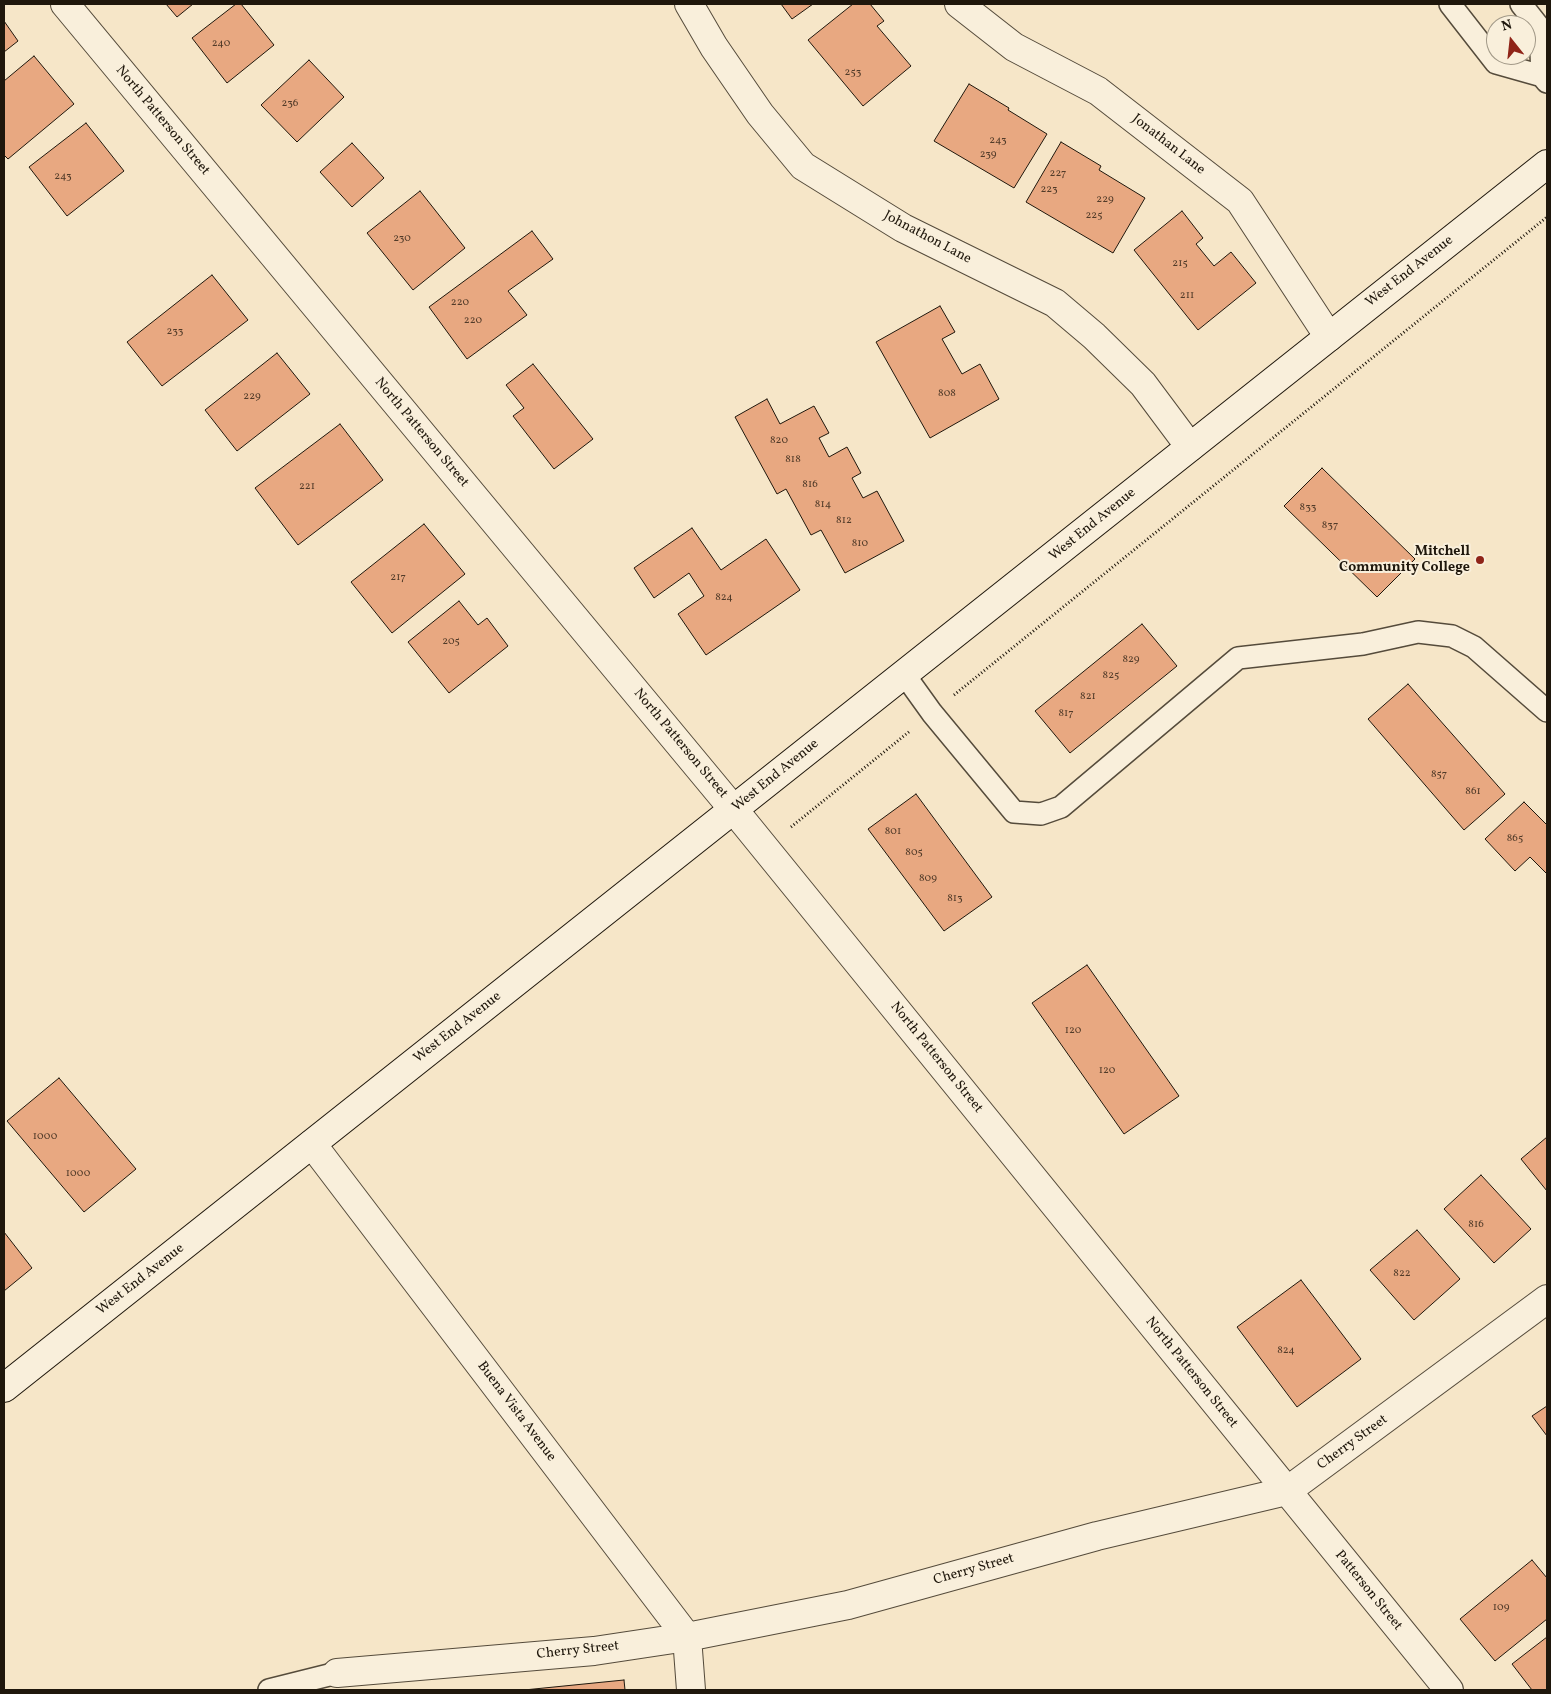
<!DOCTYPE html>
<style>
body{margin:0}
#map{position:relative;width:1551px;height:1694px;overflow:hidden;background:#f6e6c8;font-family:Vollkorn,serif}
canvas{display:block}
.frame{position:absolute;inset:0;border:5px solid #1f170c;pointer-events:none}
.north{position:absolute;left:1486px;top:15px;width:50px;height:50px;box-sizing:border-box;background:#f9efdb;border:1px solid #a29988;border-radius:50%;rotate:344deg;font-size:14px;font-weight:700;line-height:20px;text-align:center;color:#1f170c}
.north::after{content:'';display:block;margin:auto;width:18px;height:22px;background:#8f2418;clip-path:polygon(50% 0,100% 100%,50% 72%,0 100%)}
</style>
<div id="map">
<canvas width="1551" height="1694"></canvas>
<div class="frame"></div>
<div class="north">N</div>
</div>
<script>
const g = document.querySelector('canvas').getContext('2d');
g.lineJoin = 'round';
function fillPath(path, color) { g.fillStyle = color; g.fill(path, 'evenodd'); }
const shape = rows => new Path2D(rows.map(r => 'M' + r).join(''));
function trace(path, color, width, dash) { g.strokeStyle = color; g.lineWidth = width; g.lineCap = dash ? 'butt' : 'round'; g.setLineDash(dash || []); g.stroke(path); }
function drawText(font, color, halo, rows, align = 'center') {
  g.font = font + ' Vollkorn,serif'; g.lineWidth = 4; g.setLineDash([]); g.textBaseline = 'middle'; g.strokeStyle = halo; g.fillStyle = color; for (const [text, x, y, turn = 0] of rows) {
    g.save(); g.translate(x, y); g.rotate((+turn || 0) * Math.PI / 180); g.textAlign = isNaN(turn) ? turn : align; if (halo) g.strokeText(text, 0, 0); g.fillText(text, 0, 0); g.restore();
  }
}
const building = shape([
 [166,4,193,4,177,17,166,4],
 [236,4,241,4,274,45,227,83,192,38,236,4],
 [781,4,813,4,792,19,781,4],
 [853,4,870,4,884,21,877,26,911,66,863,106,808,40,853,4],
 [4,21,18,41,4,52,4,21],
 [34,56,74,104,8,159,4,155,4,81,34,56],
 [309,60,344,97,297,142,261,105,309,60],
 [969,84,1009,108,1008,110,1047,134,1014,188,934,141,969,84],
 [86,123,124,171,67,216,29,167,86,123],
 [1061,142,1101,166,1099,170,1145,198,1113,253,1026,202,1061,142],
 [352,143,384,178,352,207,320,172,352,143],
 [420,191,465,248,413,290,367,233,420,191],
 [1182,211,1203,238,1196,244,1214,266,1231,252,1256,283,1198,330,1134,250,1182,211],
 [532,231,553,259,508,291,527,315,467,359,429,307,532,231],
 [212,275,248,320,162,386,127,342,212,275],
 [940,306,955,332,942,339,962,374,980,364,999,399,930,438,876,342,940,306],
 [277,353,310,394,237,451,205,410,277,353],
 [533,364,593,439,554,469,513,416,524,408,506,385,533,364],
 [767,399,780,424,814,406,829,433,819,438,829,457,847,447,861,473,852,478,863,498,877,491,904,541,845,573,821,530,811,535,786,489,777,494,735,417,767,399],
 [340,424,383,480,298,545,255,488,340,424],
 [1322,468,1415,559,1377,597,1284,506,1322,468],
 [424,524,465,574,392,633,351,582,424,524],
 [692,528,721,570,766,539,800,590,706,655,678,614,704,596,689,573,654,598,634,568,692,528],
 [459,601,478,625,487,618,508,646,449,693,408,642,459,601],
 [1142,624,1177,666,1070,753,1035,711,1142,624],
 [1408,684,1505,794,1464,830,1368,719,1408,684],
 [916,794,992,897,944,931,868,829,916,794],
 [1524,802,1547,825,1547,874,1530,857,1515,871,1485,839,1524,802],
 [1087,965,1179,1096,1124,1134,1032,1003,1087,965],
 [59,1078,136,1169,84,1212,7,1121,59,1078],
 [1547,1137,1547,1191,1521,1159,1547,1137],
 [1481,1175,1531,1229,1494,1263,1444,1209,1481,1175],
 [1417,1230,1460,1279,1414,1320,1370,1270,1417,1230],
 [4,1232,32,1268,4,1291,4,1232],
 [1301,1280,1361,1359,1297,1407,1237,1327,1301,1280],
 [1547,1406,1547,1436,1532,1416,1547,1406],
 [1532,1560,1547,1578,1547,1619,1495,1661,1460,1619,1532,1560],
 [1547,1637,1547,1690,1532,1690,1512,1664,1547,1637],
 [624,1680,625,1690,524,1690,624,1680]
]);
fillPath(building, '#e8a881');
trace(building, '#1f170c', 1);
const lane = shape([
 [1450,4,1496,63,1542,76],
 [1521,4,1540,28,1542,76,1547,82],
 [904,674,932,713,1014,812,1041,814,1061,807,1238,658,1363,644,1418,632,1452,636,1474,647,1547,711],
 [269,1690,337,1673]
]);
const street = shape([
 [65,4,734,810,1449,1690],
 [689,4,714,47,760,114,803,166,903,228,1055,303,1094,336,1143,384,1190,447],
 [959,4,1014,47,1098,91,1240,201,1329,337],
 [312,1144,687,1637,691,1690],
 [337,1673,594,1651,687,1637,848,1605,1097,1536,1287,1491,1547,1299]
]);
const secondary = shape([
 [4,1388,1547,164]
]);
trace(lane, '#554b3b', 24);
trace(street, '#554b3b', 30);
trace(secondary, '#1f170c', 30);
trace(shape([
 [954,695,1547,217],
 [791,827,910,731]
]), '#1f170c', 3, [1, 2.5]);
trace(lane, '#f9efdb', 21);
trace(street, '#f9efdb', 28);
trace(secondary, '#f9efdb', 28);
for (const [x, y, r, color] of [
 [1480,560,5,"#8f2418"]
]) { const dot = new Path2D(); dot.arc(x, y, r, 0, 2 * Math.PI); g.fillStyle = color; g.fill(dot); trace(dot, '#f9efdb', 2); }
drawText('11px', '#513b29', null, [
 ["240",221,44],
 ["253",853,73],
 ["236",290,104],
 ["243",998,141],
 ["239",988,155],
 ["227",1058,174],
 ["243",63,177],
 ["223",1049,190],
 ["229",1105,200],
 ["225",1094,216],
 ["230",402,239],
 ["215",1180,264],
 ["211",1187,296],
 ["220",460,303],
 ["220",473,321],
 ["233",175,332],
 ["808",947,394],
 ["229",252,397],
 ["820",779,441],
 ["818",793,460],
 ["816",810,485],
 ["221",307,487],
 ["814",823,505],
 ["833",1308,508],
 ["812",844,521],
 ["837",1330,526],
 ["810",860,544],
 ["217",398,578],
 ["824",724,598],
 ["205",451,642],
 ["829",1131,660],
 ["825",1111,676],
 ["821",1088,697],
 ["817",1066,714],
 ["857",1439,775],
 ["861",1473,792],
 ["801",893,832],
 ["865",1515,839],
 ["805",914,853],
 ["809",928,879],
 ["813",955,899],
 ["120",1073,1031],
 ["120",1107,1071],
 ["1000",45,1137],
 ["1000",78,1174],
 ["816",1476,1225],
 ["822",1402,1274],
 ["824",1286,1351],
 ["109",1501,1608]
]);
drawText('14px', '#1f170c', '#f9efdb', [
 ["North Patterson Street",162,121,50],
 ["Jonathan Lane",1168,145,38],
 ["Johnathon Lane",927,238,28],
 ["West End Avenue",1410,272,-38],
 ["North Patterson Street",421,433,50],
 ["West End Avenue",1093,525,-39],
 ["North Patterson Street",680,744,50],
 ["West End Avenue",776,776,-39],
 ["West End Avenue",458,1028,-38],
 ["North Patterson Street",936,1058,51],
 ["West End Avenue",141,1280,-38],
 ["North Patterson Street",1191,1373,51],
 ["Buena Vista Avenue",516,1412,53],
 ["Cherry Street",1353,1443,-36],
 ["Cherry Street",974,1570,-16],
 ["Patterson Street",1368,1591,51],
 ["Cherry Street",578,1651,-6]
]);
drawText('bold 14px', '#1f170c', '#f9efdb', [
 ["Mitchell",1470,552],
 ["Community College",1470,568]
], 'right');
</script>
